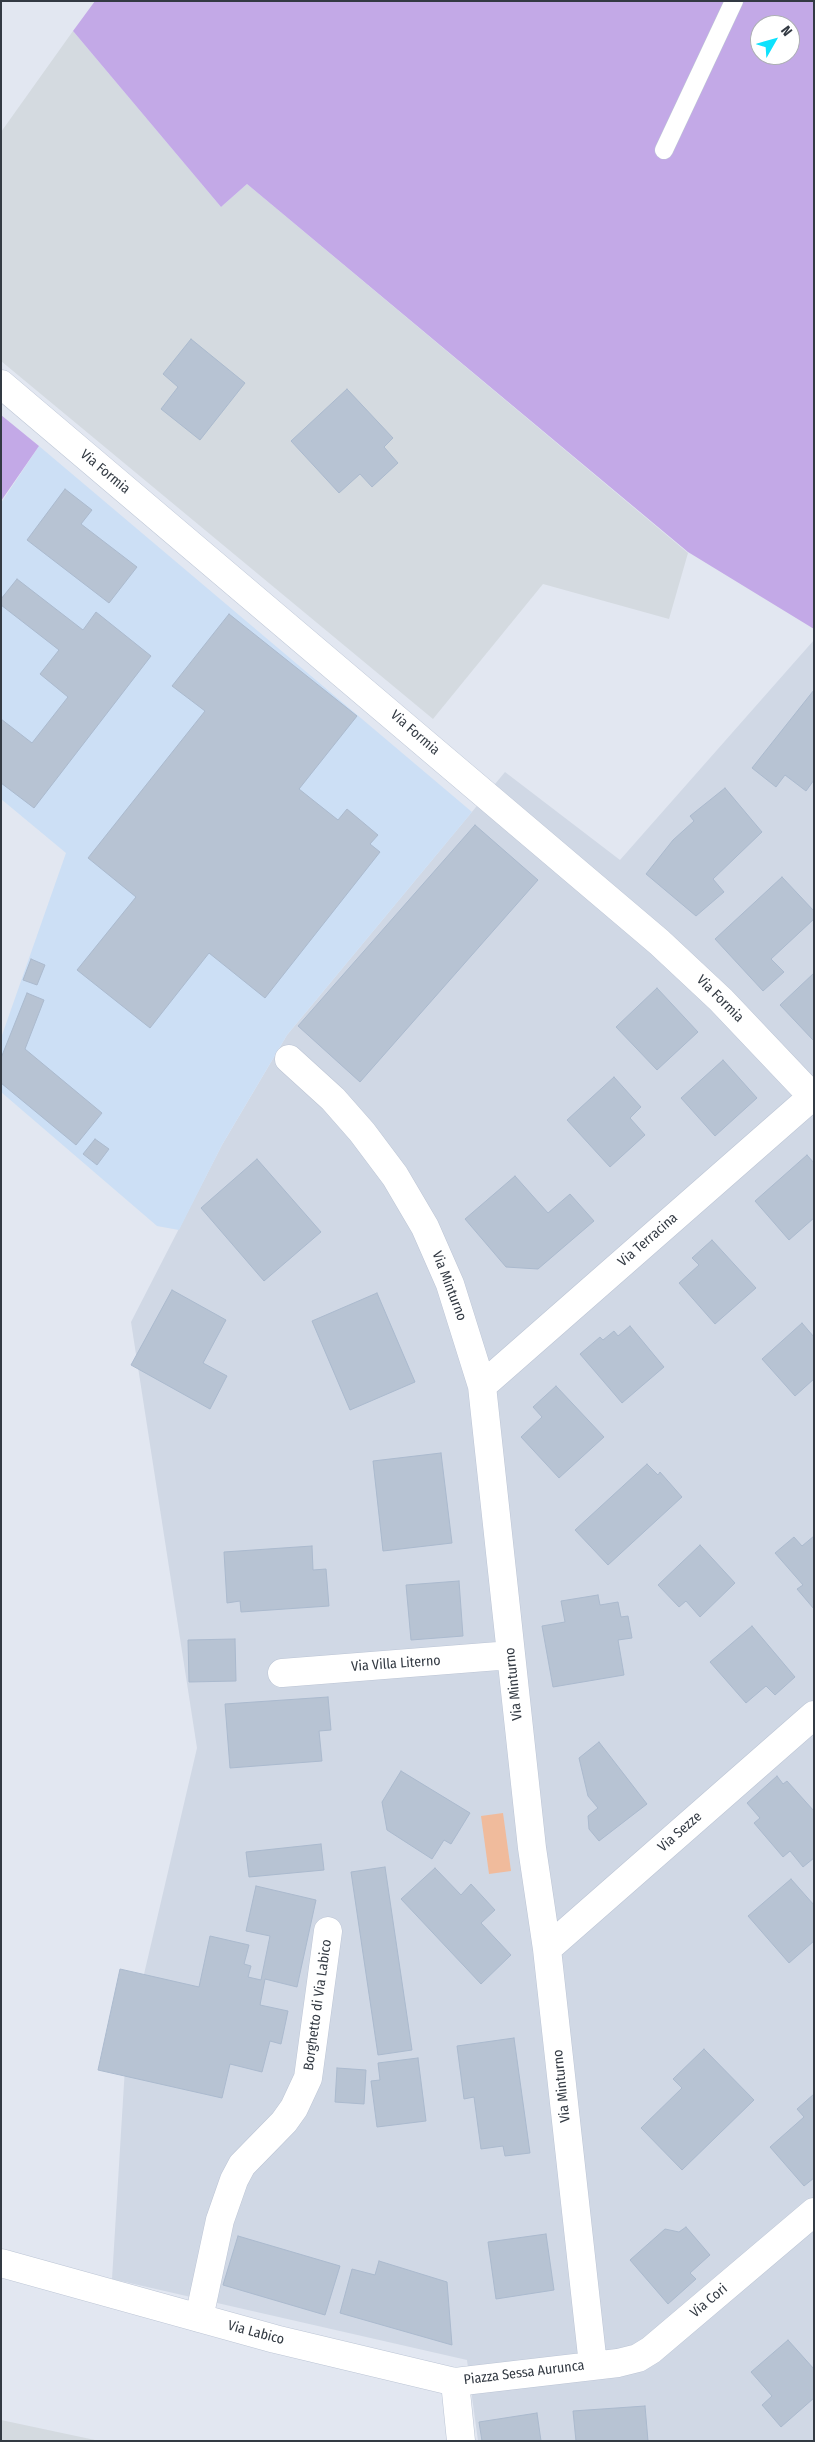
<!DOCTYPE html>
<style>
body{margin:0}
#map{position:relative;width:815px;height:2442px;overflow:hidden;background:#e2e7f1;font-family:"Fira Sans Condensed",sans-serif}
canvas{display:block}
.frame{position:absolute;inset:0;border:2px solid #333a43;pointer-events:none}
.north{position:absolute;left:750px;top:15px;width:50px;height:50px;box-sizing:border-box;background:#fff;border:1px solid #adb0b4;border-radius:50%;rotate:52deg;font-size:14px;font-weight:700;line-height:20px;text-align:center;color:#333a43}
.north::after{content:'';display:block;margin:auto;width:18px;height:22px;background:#0ee2fd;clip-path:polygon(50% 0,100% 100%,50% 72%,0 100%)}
</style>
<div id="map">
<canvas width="815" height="2442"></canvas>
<div class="frame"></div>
<div class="north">N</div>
</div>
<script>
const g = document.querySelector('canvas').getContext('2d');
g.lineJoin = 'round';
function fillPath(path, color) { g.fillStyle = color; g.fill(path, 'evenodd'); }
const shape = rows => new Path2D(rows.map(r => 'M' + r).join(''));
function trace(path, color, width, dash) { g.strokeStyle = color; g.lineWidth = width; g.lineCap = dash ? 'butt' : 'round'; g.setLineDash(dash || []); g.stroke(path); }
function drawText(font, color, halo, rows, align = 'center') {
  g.font = font + ' "Fira Sans Condensed",sans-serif'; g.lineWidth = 4; g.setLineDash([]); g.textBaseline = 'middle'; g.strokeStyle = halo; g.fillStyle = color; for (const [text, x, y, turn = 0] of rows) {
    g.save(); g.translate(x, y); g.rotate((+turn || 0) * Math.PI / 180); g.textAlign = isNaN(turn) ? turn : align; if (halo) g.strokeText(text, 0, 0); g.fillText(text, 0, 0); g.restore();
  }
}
fillPath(shape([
 [814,640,814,2441,478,2441,467,2360,112,2279,126,2051,197,1748,131,1322,222,1145,287,1035,505,772,620,860]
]), '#d0d8e5');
fillPath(shape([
 [39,446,472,812,287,1035,222,1145,179,1230,157,1226,1,1092,1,1038,66,853,1,799,1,503]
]), '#ccdff5');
fillPath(shape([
 [73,31,221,207,247,184,688,553,669,619,543,584,433,719,1,361,1,132],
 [1,2420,95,2440,95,2441,1,2441]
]), '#d4dae0');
fillPath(shape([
 [95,1,814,1,814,629,688,552,247,184,221,207,73,31],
 [760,25,790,25,790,55,760,55],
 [1,415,39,446,1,501]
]), '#c3a9e7');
fillPath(shape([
 [503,1813,511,1871,489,1874,481,1816]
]), '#f0bb9c');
const building = shape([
 [191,339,245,383,200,440,161,409,178,387,163,374,191,339],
 [347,389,393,438,384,447,398,463,372,487,360,474,339,493,291,441,347,389],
 [65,489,92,510,81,524,137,567,109,603,27,540,65,489],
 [17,579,83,630,96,612,151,656,34,808,1,783,1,719,32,743,68,697,40,674,59,650,1,605,1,599,17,579],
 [229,614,357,716,299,789,338,820,347,809,378,835,370,844,380,852,265,998,209,953,150,1028,77,970,136,897,88,858,205,711,172,686,229,614],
 [814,690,814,780,806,791,785,775,776,787,752,768,814,690],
 [725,788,762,832,713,879,724,892,696,916,646,874,673,840,694,821,690,816,725,788],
 [475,825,538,880,360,1082,298,1026,475,825],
 [782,877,814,911,814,919,771,959,784,972,763,991,715,939,782,877],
 [31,959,45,965,37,985,23,980,31,959],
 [814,973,814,1039,813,1040,780,1005,814,973],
 [657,988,698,1032,657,1070,616,1027,657,988],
 [27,993,44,1000,25,1049,102,1113,76,1145,1,1083,1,1058,27,993],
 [723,1060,757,1098,715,1136,681,1098,723,1060],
 [614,1077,641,1107,630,1118,645,1135,610,1167,567,1120,614,1077],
 [95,1139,109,1149,97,1165,83,1154,95,1139],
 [807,1155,814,1163,814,1218,789,1240,755,1201,807,1155],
 [257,1159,321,1232,264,1281,201,1208,257,1159],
 [515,1176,548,1213,570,1194,594,1221,538,1269,506,1267,465,1219,515,1176],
 [712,1240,756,1288,715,1324,679,1283,699,1265,692,1258,712,1240],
 [172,1290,226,1320,203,1363,227,1376,210,1409,131,1365,172,1290],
 [377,1293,415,1382,350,1410,312,1321,377,1293],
 [802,1323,814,1337,814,1379,795,1396,762,1359,802,1323],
 [630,1326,664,1367,622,1403,580,1354,600,1337,603,1340,614,1331,618,1336,630,1326],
 [556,1386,604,1437,559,1478,521,1437,542,1417,533,1407,556,1386],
 [441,1453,452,1543,383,1551,373,1461,441,1453],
 [647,1464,658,1475,660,1472,682,1497,608,1565,575,1530,647,1464],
 [814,1536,814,1609,797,1589,803,1585,775,1553,794,1537,802,1546,814,1536],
 [700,1545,735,1583,700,1617,686,1601,679,1607,658,1585,700,1545],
 [312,1546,313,1570,326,1569,329,1606,241,1612,240,1601,227,1603,224,1552,312,1546],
 [459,1581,463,1636,411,1640,406,1585,459,1581],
 [598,1595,600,1605,618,1602,621,1617,628,1616,632,1638,618,1640,624,1675,553,1687,542,1626,565,1622,561,1601,598,1595],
 [752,1626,795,1677,775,1695,766,1686,746,1703,710,1662,752,1626],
 [235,1639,236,1681,189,1682,188,1640,235,1639],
 [328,1697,331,1730,319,1731,322,1761,230,1768,225,1704,328,1697],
 [599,1742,647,1804,599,1841,589,1829,588,1816,598,1808,588,1796,579,1758,599,1742],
 [401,1771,470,1813,451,1844,444,1840,432,1859,387,1830,382,1802,401,1771],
 [777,1776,783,1784,787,1781,814,1811,814,1858,803,1867,790,1851,783,1857,754,1823,760,1818,747,1803,777,1776],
 [321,1844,324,1870,249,1877,246,1852,321,1844],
 [385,1867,412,2050,378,2055,351,1872,385,1867],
 [435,1868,461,1895,471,1884,495,1910,481,1923,511,1955,481,1984,401,1899,435,1868],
 [791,1879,814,1905,814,1941,789,1963,748,1916,791,1879],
 [256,1886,316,1900,297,1987,265,1979,260,2005,288,2011,281,2044,270,2041,262,2072,230,2064,222,2098,98,2070,120,1969,199,1987,210,1936,249,1945,244,1964,251,1966,248,1977,261,1980,270,1936,246,1931,256,1886],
 [514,2038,530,2153,505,2156,503,2146,481,2149,474,2097,464,2099,457,2046,514,2038],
 [704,2049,754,2100,682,2170,641,2128,682,2088,673,2079,704,2049],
 [418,2058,426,2121,377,2127,371,2081,380,2080,378,2063,418,2058],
 [337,2068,366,2070,364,2104,335,2102,337,2068],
 [814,2094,814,2178,804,2186,770,2147,804,2117,797,2109,814,2094],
 [686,2227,710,2255,690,2273,696,2279,668,2304,630,2260,665,2229,679,2232,686,2227],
 [546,2234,554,2290,496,2299,488,2242,546,2234],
 [238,2236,340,2266,325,2315,223,2285,238,2236],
 [379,2261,447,2282,452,2345,340,2313,352,2269,375,2275,379,2261],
 [788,2340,814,2369,814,2398,781,2427,762,2405,772,2396,751,2372,788,2340],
 [645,2406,648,2441,576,2441,573,2411,645,2406],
 [537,2413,541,2441,482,2441,479,2422,537,2413]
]);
fillPath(building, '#b7c3d3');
trace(building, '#abbace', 1);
const service = shape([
 [664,150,734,1]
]);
const minor = shape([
 [1,384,659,942,721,1000,814,1098],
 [289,1059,333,1099,362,1132,395,1176,425,1227,450,1284,482,1386,532,1848,547,1949,593,2365],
 [482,1386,814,1095],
 [282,1673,511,1655],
 [547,1949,814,1715],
 [1,2263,275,2339,455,2382,461,2441],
 [199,2318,220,2220,234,2180,242,2165,284,2122,294,2108,308,2078,328,1931],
 [455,2382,618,2363,638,2358,651,2350,814,2212]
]);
trace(service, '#bcc5d5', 19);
trace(minor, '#bcc5d5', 29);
trace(service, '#fff', 18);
trace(minor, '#fff', 28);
drawText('14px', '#333a43', '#fff', [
 ["Via Formia",105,472,40],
 ["Via Formia",415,733,41],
 ["Via Formia",720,999,45],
 ["Via Terracina",648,1240,-41],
 ["Via Minturno",449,1286,69],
 ["Via Villa Literno",396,1664,-4],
 ["Via Minturno",514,1684,-96],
 ["Via Sezze",680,1832,-41],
 ["Borghetto di Via Labico",318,2005,-82],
 ["Via Minturno",562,2086,-96],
 ["Via Cori",709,2301,-40],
 ["Via Labico",256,2333,15],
 ["Piazza Sessa Aurunca",524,2373,-7]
]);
</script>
